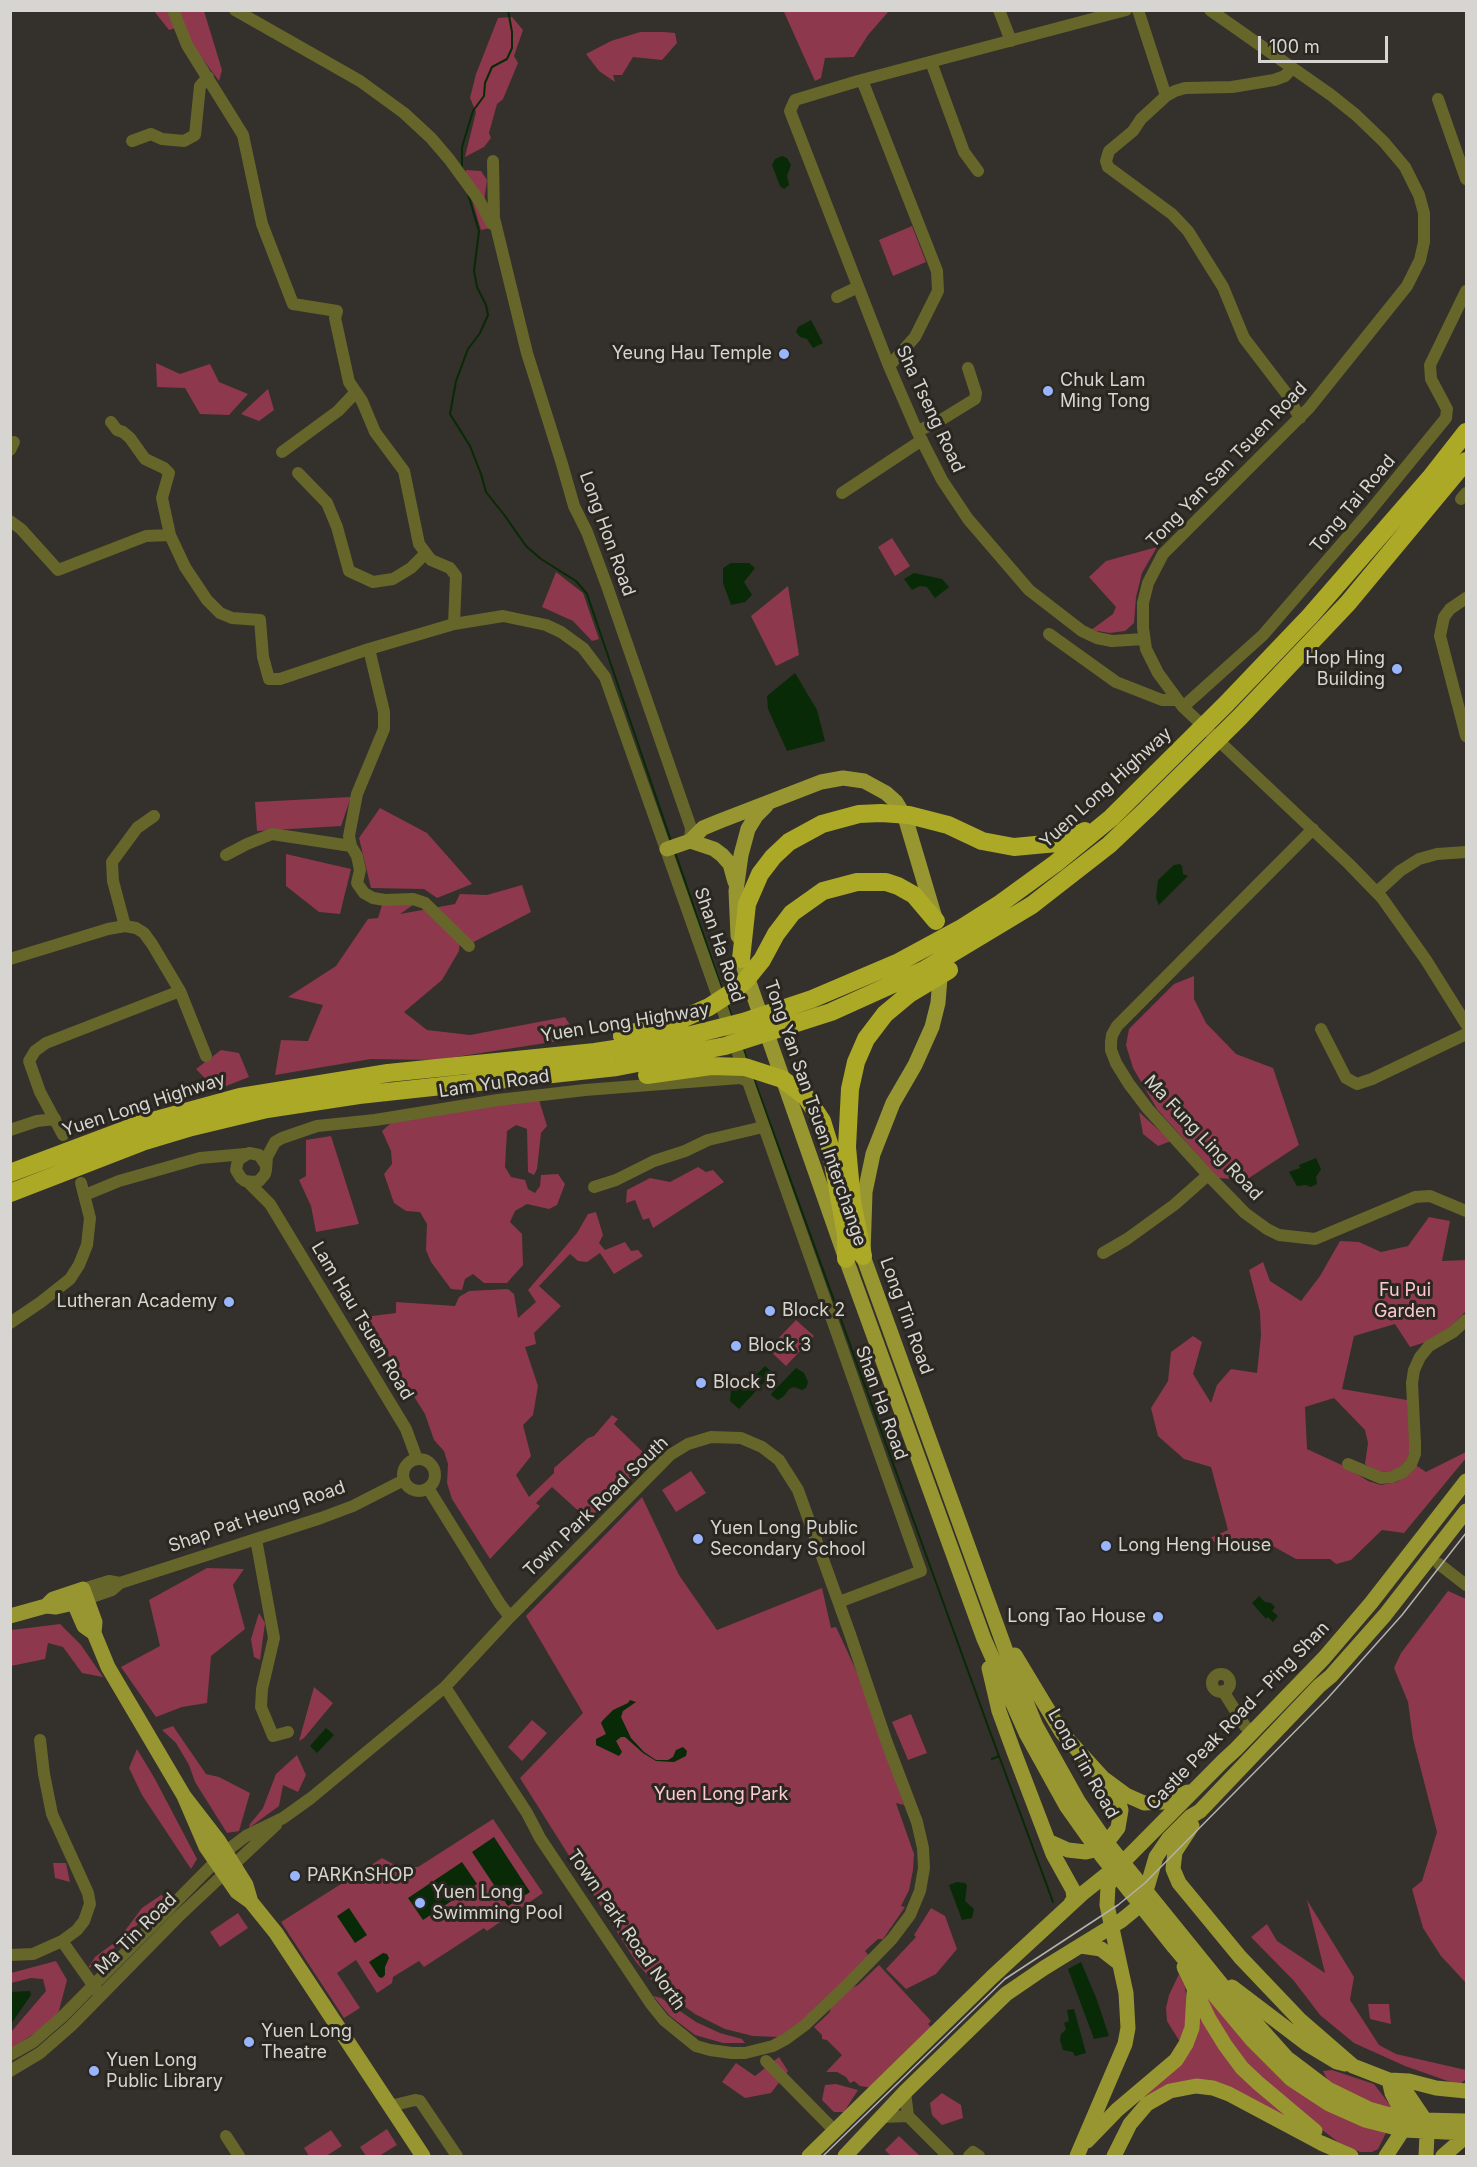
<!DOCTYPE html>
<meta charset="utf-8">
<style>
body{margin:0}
#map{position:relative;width:1477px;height:2167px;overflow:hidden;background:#34302b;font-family:Inter,sans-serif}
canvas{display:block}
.frame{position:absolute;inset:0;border:12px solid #d7d5d1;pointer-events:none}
.scale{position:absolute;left:1258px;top:36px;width:130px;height:27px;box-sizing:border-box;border:3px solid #d7d5d1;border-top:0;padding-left:8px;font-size:18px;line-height:21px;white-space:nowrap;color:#d7d5d1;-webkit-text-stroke:4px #2a2721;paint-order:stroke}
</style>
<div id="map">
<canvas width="1477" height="2167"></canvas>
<div class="frame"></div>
<div class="scale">100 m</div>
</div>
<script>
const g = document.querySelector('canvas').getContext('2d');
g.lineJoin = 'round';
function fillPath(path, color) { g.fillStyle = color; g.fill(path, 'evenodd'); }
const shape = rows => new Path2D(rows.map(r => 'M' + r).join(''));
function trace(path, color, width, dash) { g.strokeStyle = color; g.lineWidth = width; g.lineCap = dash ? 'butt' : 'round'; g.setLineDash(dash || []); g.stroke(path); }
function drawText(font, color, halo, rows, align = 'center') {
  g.font = font + ' Inter,sans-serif'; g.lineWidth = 6; g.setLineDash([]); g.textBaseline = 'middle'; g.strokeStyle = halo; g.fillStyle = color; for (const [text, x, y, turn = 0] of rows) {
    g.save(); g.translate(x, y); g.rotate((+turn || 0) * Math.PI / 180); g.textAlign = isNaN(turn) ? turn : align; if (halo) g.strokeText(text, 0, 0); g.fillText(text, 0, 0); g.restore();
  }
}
fillPath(shape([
 [154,11,204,11,222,70,219,81,179,27,169,30],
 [786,11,786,10,889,11,868,35,854,57,825,58,821,78,815,81,784,12],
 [512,17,523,30,514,56,518,63,503,99,497,104,489,133,491,138,484,147,465,157,476,112,470,98,476,74,498,18],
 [640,32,664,32,675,33,677,43,662,60,633,57,622,75,613,75,615,82,599,71,586,54,611,41],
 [466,170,481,171,487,180,484,201,491,228,481,230,466,180],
 [912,226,926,262,893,276,879,240],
 [156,363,180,374,210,364,219,382,248,394,229,415,200,414,185,388,157,387],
 [268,389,274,410,259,421,241,414],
 [892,538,910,566,895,576,878,547],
 [1157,547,1142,573,1136,597,1134,623,1125,631,1110,633,1091,630,1113,614,1116,607,1089,577,1106,561],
 [556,572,583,593,599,639,592,641,573,621,542,607],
 [788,586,799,655,776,666,751,616],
 [351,797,341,826,257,831,255,802],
 [380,808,427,833,472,884,437,898,424,889,371,888,359,838],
 [286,854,351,869,340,914,319,912,286,886],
 [522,885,531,912,464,947,460,941,459,951,442,980,404,1012,427,1030,470,1035,565,1017,578,1038,436,1060,371,1059,275,1075,281,1040,308,1041,323,1005,288,997,336,966,368,919,378,918,383,902,416,903,400,914,455,904,460,894,487,895],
 [1194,976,1194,999,1206,1023,1236,1054,1273,1068,1299,1145,1246,1180,1218,1178,1157,1109,1133,1068,1126,1045,1129,1029,1174,984],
 [221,1050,239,1053,249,1077,216,1090,196,1069],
 [539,1100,547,1126,541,1133,537,1169,534,1175,528,1172,527,1129,516,1125,507,1131,505,1167,511,1177,525,1180,528,1189,535,1193,540,1186,541,1175,558,1174,565,1184,557,1205,549,1209,527,1204,515,1211,510,1222,522,1234,523,1265,507,1283,484,1283,473,1274,465,1279,462,1290,451,1289,431,1262,426,1250,427,1224,420,1212,406,1211,394,1203,384,1174,392,1164,391,1151,382,1131,391,1123,498,1105],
 [1139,1112,1171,1141,1158,1146,1143,1134],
 [331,1136,359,1224,316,1232,311,1206,299,1180,306,1176,306,1140],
 [698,1167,706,1172,713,1170,724,1182,653,1228,649,1218,643,1220,635,1200,626,1203,627,1190,650,1178,670,1182],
 [596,1212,603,1235,599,1243,605,1250,625,1242,631,1251,638,1250,643,1256,614,1274,600,1253,587,1262,578,1261,570,1254,539,1286,561,1306,534,1333,536,1344,525,1347,538,1386,533,1415,523,1425,531,1456,516,1475,529,1497,554,1473,554,1468,588,1438,594,1436,612,1415,618,1419,614,1424,650,1459,591,1517,584,1516,552,1487,536,1503,540,1506,490,1559,452,1499,447,1483,448,1464,444,1451,434,1440,425,1414,364,1317,396,1313,396,1302,455,1306,459,1297,469,1291,508,1289,514,1294,518,1318,536,1302,528,1290,577,1233,588,1214],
 [1429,1217,1450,1221,1442,1261,1466,1260,1465,1312,1450,1327,1426,1342,1410,1347,1395,1324,1354,1336,1342,1389,1407,1400,1410,1443,1409,1453,1406,1461,1399,1468,1391,1471,1382,1472,1373,1470,1365,1464,1368,1443,1365,1430,1334,1398,1305,1407,1307,1449,1346,1467,1368,1481,1381,1485,1397,1482,1408,1474,1414,1464,1426,1472,1466,1452,1466,1458,1404,1533,1382,1530,1351,1560,1336,1564,1330,1559,1296,1559,1269,1544,1228,1554,1210,1538,1228,1530,1211,1467,1184,1459,1158,1436,1151,1408,1168,1381,1171,1352,1193,1336,1202,1342,1193,1374,1211,1403,1217,1385,1231,1369,1257,1373,1261,1335,1260,1312,1249,1270,1263,1262,1270,1281,1301,1301,1320,1276,1340,1241,1359,1242,1381,1252,1408,1246],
 [796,1320,814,1336,786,1366,768,1349],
 [691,1471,706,1493,676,1512,662,1490],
 [642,1497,679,1575,717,1630,822,1588,831,1628,836,1627,867,1694,904,1805,896,1803,914,1854,913,1870,909,1890,901,1906,905,1907,883,1939,878,1939,865,1951,870,1957,795,2027,779,2037,753,2036,725,2029,695,2014,658,1987,636,1962,520,1778,583,1713,526,1616],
 [207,1568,244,1569,233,1585,245,1629,211,1656,207,1703,182,1707,156,1717,121,1667,160,1646,149,1600],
 [1448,1591,1466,1599,1466,1983,1441,1956,1423,1928,1412,1889,1422,1881,1437,1832,1413,1739,1408,1702,1394,1668,1401,1653],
 [259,1613,265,1623,260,1660,254,1657,251,1639],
 [60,1624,81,1645,103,1677,82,1673,63,1647,48,1643,45,1659,11,1666,11,1630],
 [314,1687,333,1703,304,1738,299,1741],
 [911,1714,927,1753,908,1760,892,1722],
 [532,1720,547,1733,522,1761,508,1747],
 [173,1726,206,1774,219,1777,250,1793,239,1831,227,1833,195,1782,189,1765,176,1743,162,1730],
 [137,1749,155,1779,197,1859,191,1869,142,1795,129,1768],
 [297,1755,306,1775,298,1792,283,1785,279,1806,249,1828,250,1824,263,1808,276,1774],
 [493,1819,543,1893,487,1931,484,1928,424,1967,419,1961,393,1977,392,1983,377,1993,356,1960,337,1973,360,2008,344,2018,281,1922,382,1858,399,1867,418,1867],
 [53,1863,66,1863,70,1882,55,1878],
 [161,1895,165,1897,99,1963,88,1968,95,1957,118,1940,142,1908],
 [1307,1900,1354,1977,1350,2000,1379,2045,1396,2054,1466,2070,1466,2079,1459,2085,1405,2066,1354,2043,1320,2015,1294,1981,1251,1937,1267,1924,1277,1941,1325,1973],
 [931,1908,945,1916,957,1949,936,1974,906,1989,886,1969,916,1937,914,1935],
 [238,1913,248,1928,220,1947,210,1932],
 [56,1961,67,1980,57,2018,11,2049,11,2032,46,1991,43,1979,31,1978,11,1983,11,1973],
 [879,1965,931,2021,928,2024,933,2029,873,2088,860,2086,854,2081,850,2083,846,2077,837,2072,826,2072,842,2055,827,2040,822,2039,822,2035,814,2027,829,2013,836,1996,858,1985],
 [1179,1974,1185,1987,1187,2002,1187,2021,1180,2042,1167,2021,1166,2008,1169,1995],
 [1196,1983,1343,2118,1386,2133,1378,2149,1372,2152,1360,2152,1338,2142,1312,2122,1254,2072,1228,2039],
 [653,1996,661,1998,696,2022,720,2033,742,2039,745,2043,723,2043,695,2035,670,2016],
 [1368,2004,1389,2004,1391,2024,1370,2019],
 [1198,2012,1310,2132,1245,2098,1165,2087,1132,2103,1171,2072],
 [779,2057,788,2071,771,2093,745,2098,722,2082,736,2063,755,2076],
 [1332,2070,1374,2084,1393,2109,1369,2101,1328,2081,1323,2071],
 [836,2084,858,2090,844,2112,834,2112,822,2100,825,2085],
 [942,2093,961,2105,963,2118,942,2125,932,2115,930,2103],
 [387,2129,397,2145,379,2156,366,2156,360,2147],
 [331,2130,342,2146,326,2156,309,2156,304,2148],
 [899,2136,920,2156,891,2156,885,2150]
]), '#8d384d');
fillPath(shape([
 [782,156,787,158,791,165,787,176,789,185,784,189,780,186,772,165,775,159],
 [811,320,823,343,813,348,807,339,800,337,796,332,798,327],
 [731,563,749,563,755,568,744,582,752,595,745,602,731,605,723,583,723,568],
 [914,573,942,579,949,587,935,598,927,587,920,586,912,590,904,579],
 [795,673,817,710,825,741,787,751,768,709,767,696],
 [1180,864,1182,866,1183,874,1188,876,1159,905,1156,898,1158,880,1174,865],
 [1316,1158,1321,1169,1316,1177,1317,1184,1311,1187,1305,1185,1297,1186,1289,1172,1300,1168,1299,1165],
 [765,1366,773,1373,739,1409,730,1401,731,1389,737,1382,746,1377,754,1377],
 [796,1368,804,1373,808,1382,806,1388,802,1390,794,1387,789,1389,784,1396,778,1400,772,1396,771,1394],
 [1259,1596,1265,1602,1271,1603,1275,1607,1272,1611,1278,1616,1273,1622,1268,1617,1266,1619,1252,1603],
 [630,1700,636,1702,623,1711,621,1717,631,1738,644,1752,656,1760,668,1760,673,1757,676,1750,683,1747,687,1751,686,1756,674,1762,656,1761,643,1753,625,1737,621,1737,616,1741,622,1752,619,1756,596,1745,596,1739,606,1734,601,1723,603,1720,613,1710,628,1703],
 [326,1728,334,1735,317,1753,310,1746],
 [494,1837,530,1892,508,1906,472,1852],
 [462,1862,477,1884,423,1920,408,1898],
 [957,1882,965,1883,967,1885,965,1901,974,1909,972,1918,962,1920,949,1885],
 [349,1908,367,1935,355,1943,337,1916],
 [383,1953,387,1954,389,1958,385,1967,385,1975,382,1978,379,1977,369,1962],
 [1081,1962,1097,2000,1109,2036,1094,2039,1068,1969],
 [30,1991,31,1995,11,2024,11,1992],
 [1074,2009,1086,2053,1075,2056,1073,2052,1063,2050,1060,2040,1061,2034,1066,2029,1064,2023,1069,2021,1067,2010]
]), '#082a06');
trace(shape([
 [462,168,462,147,473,111,484,96,485,83,492,67,507,59,512,48,512,32,508,10],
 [468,194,479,231,474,271,477,287,486,305,488,315,480,333,468,349,456,381,450,414,470,446,481,474,486,492,505,516,526,546,541,559,576,581,587,594,671,841],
 [675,852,722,989],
 [727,1002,732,1017],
 [743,1048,747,1059],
 [754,1079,989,1729,1053,1902],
 [992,1759,999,1756]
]), '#082a06', 2);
trace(shape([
 [173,10,187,45,243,135,262,224,293,304,337,311,335,318,349,382,362,401,375,432,404,471,419,544,431,560,450,568,456,576,454,624],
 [235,10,360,81,404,113,431,138,449,159,479,200,492,224],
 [999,10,1011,41],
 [1126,10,858,81,795,100,790,111,889,366,917,431,942,480,968,519,1029,590,1082,631,1097,638,1112,641,1144,639],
 [1138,10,1166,96,1175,91,1185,88,1232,87,1274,80,1285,76,1292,68],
 [1210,10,1331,95,1356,115,1384,142,1405,167,1419,195,1424,213,1424,242,1420,260,1407,286,1309,408,1163,554,1148,583,1143,603,1143,628,1146,649,1158,673,1183,707,1349,864,1382,898,1426,960,1466,1024],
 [931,62,964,152,978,171],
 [862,80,937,271,938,291,915,337,889,366],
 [1166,96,1141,119,1133,131,1109,151,1106,161,1108,167,1172,214,1188,231,1223,287,1244,338,1286,393,1300,418],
 [1438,99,1466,179],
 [132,141,151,134,162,139,184,141,195,135,200,86,208,77],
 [493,161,494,218,527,353,562,464,574,506,587,532,607,586,691,828,690,841],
 [837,297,858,287],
 [111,422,117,430,123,432,130,438,145,459,164,468,169,473,162,498,170,535,185,567,207,600,220,613,232,618,260,620,263,657,269,679,280,679,369,649,454,624,503,616,546,625,561,632,583,648,605,677,921,1571,839,1602],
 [917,431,936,423,975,399,976,393,968,368],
 [10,450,14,442],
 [282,452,338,411,356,392],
 [298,473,327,503,337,527,349,571,373,582,393,579,411,568,425,554],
 [842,493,922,440],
 [1461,499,1466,493],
 [10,521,21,529,58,570,146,536,170,535],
 [1466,598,1450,609,1444,617,1440,636,1466,736],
 [1049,634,1116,682,1162,700,1176,700],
 [369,649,384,712,384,729,357,794,349,836,351,846,357,856,360,870,357,883,364,893,373,898,385,900,413,899,425,903,469,946],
 [1183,707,1263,635,1370,511,1446,418,1447,409,1431,379,1430,365,1466,291],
 [154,816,137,828,112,862,113,881,125,926,136,928,144,933,152,944,180,991,206,1056],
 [1313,829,1117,1026,1112,1035,1111,1042,1111,1050,1116,1063,1129,1084,1148,1109,1208,1175,1245,1213,1267,1229,1279,1235,1315,1239,1415,1197,1430,1196,1466,1211],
 [226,855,247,844,272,834,351,846],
 [1377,892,1400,871,1419,859,1437,854,1466,852],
 [10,959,108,929,125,926],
 [1321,1029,1346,1078,1357,1084,1372,1079,1466,1034],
 [10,1130,37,1121,55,1119],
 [63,1135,40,1092,29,1061,35,1051,46,1043,180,991],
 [266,1165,259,1155,249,1153,238,1160,236,1170,241,1178,245,1181,254,1182,259,1181,265,1174,266,1170,267,1157,275,1142,282,1138,317,1126,375,1120,498,1100,585,1090,740,1078,746,1080],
 [249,1183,270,1204,406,1429,417,1459],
 [594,1187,616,1180,654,1161,685,1151,708,1140,763,1127],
 [85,1195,119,1181,200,1158,245,1154],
 [1103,1253,1127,1239,1174,1205,1208,1175],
 [10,1323,41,1302,70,1279,79,1265,87,1245,90,1218,81,1183],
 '403 1475a16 16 0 1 1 32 0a16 16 0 1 1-32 0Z',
 [1348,1464,1381,1478,1392,1477,1403,1472,1411,1464,1415,1454,1415,1443,1412,1383,1414,1370,1420,1357,1429,1346,1453,1332,1466,1320],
 [428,1488,500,1604,510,1617],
 [256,1539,274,1638,262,1689,261,1707,273,1736,288,1732],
 [1439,1564,1466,1585],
 [83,1589,109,1581,120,1583],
 [80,1601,112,1590,120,1583,321,1518,353,1506,404,1480],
 '1212 1683a9 9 0 1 1 18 0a9 9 0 1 1-18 0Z',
 [1223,1691,1245,1726,1253,1732],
 [62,1941,98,1992],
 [10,1955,33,1954,62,1941,77,1930,84,1921,90,1904,88,1893,52,1814,44,1774,40,1740],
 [10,2055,33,2042,62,2017,225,1852,246,1836,283,1818,311,1798,445,1687,510,1617,670,1455,688,1444,711,1437,741,1438,762,1447,779,1460,798,1490,850,1634,887,1743,917,1822,923,1848,924,1868,920,1891,910,1915,892,1939,848,1984,805,2025,786,2039,773,2046,745,2053,732,2053,710,2050,696,2046,664,2020,651,2004,540,1838,527,1813,445,1687],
 [766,2061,835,2131],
 [10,2071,40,2053,71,2026,178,1917,276,1825],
 [905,2092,908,2116,948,2156],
 [390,2106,415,2100,420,2101,457,2156],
 [882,2117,908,2116],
 [226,2136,239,2156],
 [969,2156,973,2152,979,2156]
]), '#66652a', 12);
trace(shape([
 [690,841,714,849,722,855,730,864,735,882],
 [667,849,690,841,703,828,720,821,821,782,843,778,864,781,886,793,896,802,905,817,935,918],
 [738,936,736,891,741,855,748,829,756,816,766,806],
 [941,965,938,1003,932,1027,915,1065,893,1103,873,1154,865,1192,863,1256,1011,1665,1036,1726,1078,1801,1107,1843,1226,1990,1287,2058,1328,2089,1369,2109,1386,2114,1423,2120,1466,2121],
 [744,968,846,1259,984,1639,1026,1733,1067,1807,1101,1855,1174,1947,1252,2040,1291,2079,1329,2104,1365,2120,1404,2130,1466,2133],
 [46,1606,53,1599,83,1589,95,1622,94,1633,108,1667,184,1796,206,1847,237,1892,251,1902],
 [10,1616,46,1606,56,1607,74,1603,84,1626,94,1633],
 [1015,1655,1062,1733,1103,1778,1126,1795,1144,1803,1163,1802,1188,1792],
 [989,1668,999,1711,1014,1752,1053,1854,1073,1890,1074,1899,1071,1903],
 [184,1796,218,1840,246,1885,251,1902,276,1933,423,2156],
 [1192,1826,1175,1852,1173,1869,1179,1883,1240,1957,1300,2020,1353,2066,1389,2080,1406,2092,1425,2120,1427,2134,1426,2156],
 [1048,1841,1068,1850,1086,1852,1095,1850,1108,1841,1118,1828,1121,1810,1118,1799,1110,1787],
 [1081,1946,1101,1949,1119,1963],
 [1184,1967,1209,2019,1225,2045,1242,2068,1258,2083,1315,2131],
 [1232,1987,1307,2044,1337,2062,1345,2064],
 [1390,2080,1409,2081,1436,2088,1466,2091],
 [1087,2141,1117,2110,1176,2060,1186,2044,1192,2028,1194,1993],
 [809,2156,992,1977,1082,1894,1127,1858,1223,1761,1236,1749,1324,1658,1371,1603,1466,1481],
 [845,2156,905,2092,1006,1994,1044,1968,1122,1920,1139,1906,1144,1898,1156,1857,1169,1838,1190,1817,1200,1811,1319,1686,1331,1676,1385,1615,1466,1511],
 [1077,2156,1125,2044,1128,2028,1126,1993,1107,1905,1108,1886,1119,1867],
 [1114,2156,1130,2124,1147,2104,1170,2091,1196,2086,1213,2088,1229,2094,1321,2143,1351,2156],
 [1386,2156,1403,2130,1402,2112,1392,2093,1389,2080],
 [1443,2156,1466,2136]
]), '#979630', 15);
trace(shape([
 [741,959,747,904,760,874,773,857,789,842,822,824,859,814,881,813,909,815,948,825,982,841,1014,847,1057,843,1085,831],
 [622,1036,682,1019,709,1007,732,992,745,981,762,960,776,934,792,913,823,891,857,882,886,882,898,886,914,895,936,921],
 [647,1075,711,1066,745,1067,782,1079,806,1097,822,1121,830,1147,846,1235,846,1259],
 [10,1173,138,1125,240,1097,388,1073,595,1052,661,1042,699,1033,743,1022,812,999,899,962,960,929,1001,903,1056,863,1111,818,1226,704,1310,616,1430,478,1466,432],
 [10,1193,142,1142,192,1127,267,1109,359,1095,617,1067,725,1046,831,1012,924,970,1032,905,1109,845,1146,810,1240,717,1348,603,1466,461],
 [863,1256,852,1201,847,1147,850,1089,856,1062,866,1039,885,1014,909,994,949,970]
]), '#aba926', 18);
trace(shape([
 [823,2156,1005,1979,1118,1905,1145,1883,1327,1699,1402,1615,1466,1533]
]), '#b4b2ae', 1.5);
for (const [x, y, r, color] of [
 [784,354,6,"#98b5fd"],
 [1048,391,6,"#98b5fd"],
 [1397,669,6,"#98b5fd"],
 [229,1302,6,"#98b5fd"],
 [770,1311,6,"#98b5fd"],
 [736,1346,6,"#98b5fd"],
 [701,1383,6,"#98b5fd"],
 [698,1539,6,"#98b5fd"],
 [1106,1546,6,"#98b5fd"],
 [1158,1617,6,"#98b5fd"],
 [295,1876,6,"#98b5fd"],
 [420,1903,6,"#98b5fd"],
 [249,2042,6,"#98b5fd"],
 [94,2071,6,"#98b5fd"]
]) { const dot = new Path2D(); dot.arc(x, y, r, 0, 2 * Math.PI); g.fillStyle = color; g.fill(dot); trace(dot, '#2a2721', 2); }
drawText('18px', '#d7d5d1', '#2a2721', [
 ["Yeung Hau Temple",772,354,"right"],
 ["Chuk Lam",1060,381],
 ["Ming Tong",1060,402],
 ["Hop Hing",1385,659,"right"],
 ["Building",1385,680,"right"],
 ["Lutheran Academy",217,1302,"right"],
 ["Block 2",782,1311],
 ["Block 3",748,1346],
 ["Block 5",713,1383],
 ["Yuen Long Public",710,1529],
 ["Secondary School",710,1550],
 ["Long Heng House",1118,1546],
 ["Long Tao House",1146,1617,"right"],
 ["PARKnSHOP",307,1876],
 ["Yuen Long",432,1893],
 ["Swimming Pool",432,1914],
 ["Yuen Long",261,2032],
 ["Theatre",261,2053],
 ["Yuen Long",106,2061],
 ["Public Library",106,2082]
], 'left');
drawText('18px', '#d7d5d1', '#2a2721', [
 ["Sha Tseng Road",930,409,65],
 ["Tong Yan San Tsuen Road",1227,465,-46],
 ["Tong Tai Road",1353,504,-50],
 ["Long Hon Road",607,534,70],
 ["Yuen Long Highway",1106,788,-42],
 ["Shan Ha Road",719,945,71],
 ["Yuen Long Highway",625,1023,-9],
 ["Lam Yu Road",494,1084,-8],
 ["Yuen Long Highway",144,1105,-18],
 ["Tong Yan San Tsuen Interchange",815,1113,71],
 ["Ma Fung Ling Road",1203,1138,47],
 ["Long Tin Road",906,1316,70],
 ["Lam Hau Tsuen Road",362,1321,59],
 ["Shan Ha Road",881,1403,70],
 ["Town Park Road South",596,1507,-44],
 ["Shap Pat Heung Road",257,1517,-19],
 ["Castle Peak Road – Ping Shan",1238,1716,-46],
 ["Long Tin Road",1083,1764,60],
 ["Town Park Road North",626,1930,55],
 ["Ma Tin Road",136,1934,-45]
]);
drawText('18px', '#fdc9d2', '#2a2721', [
 ["Fu Pui",1405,1291],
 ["Garden",1405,1312],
 ["Yuen Long Park",721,1795]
]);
</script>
